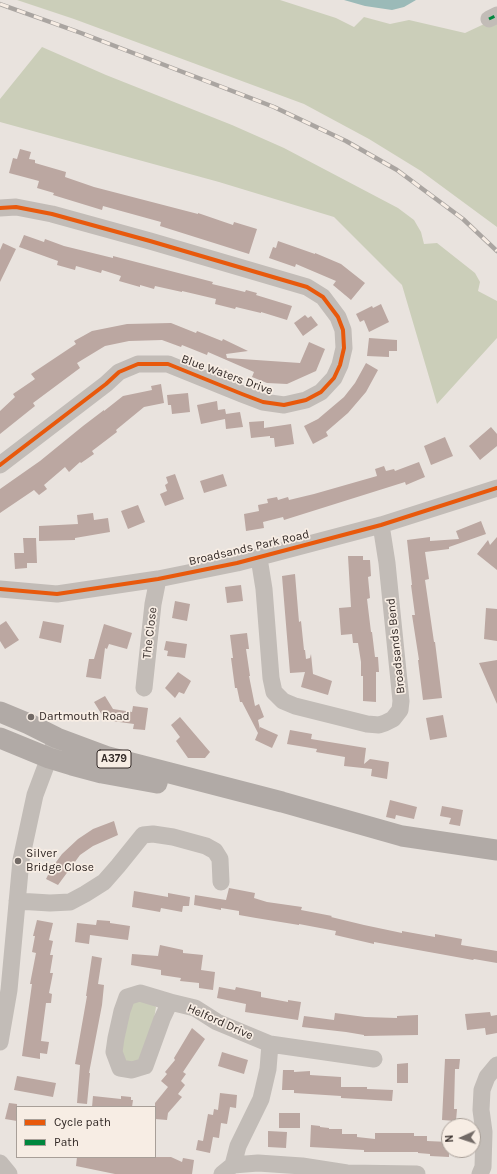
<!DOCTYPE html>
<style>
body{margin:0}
#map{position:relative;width:497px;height:1174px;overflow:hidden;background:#e9e3de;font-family:Karla,sans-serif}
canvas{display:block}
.legend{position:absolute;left:16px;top:1106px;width:140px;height:52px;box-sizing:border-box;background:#f7ede4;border:1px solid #a89f98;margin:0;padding:5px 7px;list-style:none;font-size:12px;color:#322926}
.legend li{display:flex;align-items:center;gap:8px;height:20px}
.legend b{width:20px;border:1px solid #a89f98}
.north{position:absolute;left:441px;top:1118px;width:40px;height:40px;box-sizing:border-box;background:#f7ede4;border:1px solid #a89f98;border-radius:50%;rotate:267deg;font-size:11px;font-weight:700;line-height:16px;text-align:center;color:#322926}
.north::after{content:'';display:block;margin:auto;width:14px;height:18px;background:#726a66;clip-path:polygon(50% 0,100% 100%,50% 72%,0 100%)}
</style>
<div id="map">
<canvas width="497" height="1174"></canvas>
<ul class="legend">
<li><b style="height:5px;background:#e8590c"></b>Cycle path</li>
<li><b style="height:5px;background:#00873e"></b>Path</li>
</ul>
<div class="north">N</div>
</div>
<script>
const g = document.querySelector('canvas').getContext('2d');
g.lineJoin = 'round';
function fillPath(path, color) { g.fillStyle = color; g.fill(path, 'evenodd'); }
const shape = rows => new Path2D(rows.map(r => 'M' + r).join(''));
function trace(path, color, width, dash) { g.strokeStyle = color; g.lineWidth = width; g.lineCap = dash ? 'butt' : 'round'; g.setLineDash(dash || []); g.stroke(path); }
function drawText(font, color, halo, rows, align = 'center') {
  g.font = font + ' Karla,sans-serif'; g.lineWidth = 3.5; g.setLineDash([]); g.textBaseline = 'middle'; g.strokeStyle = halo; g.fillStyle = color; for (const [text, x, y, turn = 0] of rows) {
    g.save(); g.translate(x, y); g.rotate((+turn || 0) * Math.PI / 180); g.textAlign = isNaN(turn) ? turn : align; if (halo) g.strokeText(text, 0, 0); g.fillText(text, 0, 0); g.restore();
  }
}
fillPath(shape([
 [17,0,280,0,336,18,354,27,364,17,390,24,409,20,465,33,497,18,497,227,421,171,369,139,304,104,74,19],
 [42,47,106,75,232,125,284,148,398,208,414,220,421,232,424,244,437,243,475,273,480,282,478,291,497,301,497,338,437,404,402,285,334,217,219,182,0,122,0,99],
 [138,999,151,1001,156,1007,154,1019,140,1062,123,1061,121,1040,132,1003]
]), '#cbceb9');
fillPath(shape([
 [344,0,416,0,404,7,392,10,365,6]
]), '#9bbab8');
fillPath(shape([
 [20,149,31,152,29,159,35,160,35,163,66,172,65,177,94,187,198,214,198,213,233,225,234,222,257,229,249,254,160,226,161,222,103,206,102,210,53,195,54,193,37,188,39,181,9,173,13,158,17,159],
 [24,235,44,242,45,239,64,246,113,258,113,256,213,282,212,284,245,292,246,290,257,293,256,295,292,306,287,320,261,312,261,313,236,307,235,309,215,304,216,299,182,291,182,292,155,286,154,289,140,285,140,287,119,281,121,276,102,270,101,273,76,266,75,270,57,265,58,261,19,247],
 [278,241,315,254,315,253,341,264,365,283,351,300,333,285,336,281,296,264,295,267,269,258,273,247,276,248],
 [3,243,16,249,0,282,0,250],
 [381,304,389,322,369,332,364,320,360,322,356,314,372,306,373,308],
 [305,315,308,318,311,316,318,325,303,336,294,323],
 [171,323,196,333,197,331,222,341,223,339,248,351,226,354,227,358,300,363,309,342,325,349,316,371,287,384,267,383,252,377,254,372,208,352,207,355,182,345,181,347,162,340,129,341,105,346,77,363,80,368,33,403,35,406,0,434,0,411,15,397,13,394,35,379,31,374,76,344,74,341,92,331,127,324],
 [369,338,397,340,397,351,389,351,389,357,367,356],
 [366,363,378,370,366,392,348,413,326,432,328,436,313,444,304,426,318,419,344,397,355,383],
 [161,384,164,403,144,407,116,430,117,432,92,451,94,454,81,463,80,462,69,472,65,467,44,485,47,489,39,495,34,490,0,513,0,489,40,461,83,426,104,410,104,411,123,396,152,390,151,386],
 [188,393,190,412,172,414,171,405,168,405,167,395],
 [217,401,218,410,225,409,226,414,240,412,243,427,226,429,225,419,201,424,197,405],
 [264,421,264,428,291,424,294,444,275,447,274,438,270,438,270,436,251,438,249,422],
 [491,427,497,434,497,446,480,460,469,446],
 [445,437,453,456,431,465,424,446],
 [419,462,425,477,406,485,405,482,284,520,283,517,263,522,264,528,246,531,244,514,259,511,258,505,268,503,267,499,277,497,278,500,288,497,289,500,314,494,377,476,375,469,384,466,386,471,394,469,395,471],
 [175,474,184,499,165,506,160,494,167,491,165,485,168,483,166,477],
 [223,474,227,486,204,493,200,481],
 [138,505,145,522,128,529,121,511],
 [93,513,94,520,108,518,110,532,75,538,75,540,39,541,39,526,78,524,77,515],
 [481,521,486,534,449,547,449,549,425,552,429,579,425,580,434,642,435,642,442,698,423,700,418,660,419,660,412,615,415,615,411,585,412,585,407,540,430,537,430,541,459,539,456,531],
 [497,537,497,570,477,554,488,540,490,545],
 [23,538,36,538,37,563,27,563,27,568,15,569,14,553,24,553],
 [348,556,363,556,363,560,370,560,371,576,368,577,370,598,367,599,371,632,372,632,375,657,378,657,379,672,376,672,376,702,363,701,363,676,361,676,361,662,358,643,353,643,352,634,341,635,339,608,351,607],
 [295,574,299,622,301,621,304,650,305,650,306,659,310,658,311,654,313,674,332,681,328,695,301,687,305,672,290,673,282,576],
 [241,585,243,601,227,603,225,587],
 [175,601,190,604,187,621,172,618],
 [486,608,497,609,497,641,484,639],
 [6,621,19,640,5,649,0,641,0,625],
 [43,621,64,625,61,643,39,638],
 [104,624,132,633,127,649,109,644,107,649,105,648,101,679,86,677,89,659,94,659],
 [247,633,249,649,246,649,250,676,249,676,255,706,259,704,264,717,258,720,260,729,260,727,278,735,272,748,255,740,258,733,242,702,240,702,237,688,235,688,231,658,233,658,230,635],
 [166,641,187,644,185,658,167,656,168,651,164,650],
 [497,660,497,704,479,663],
 [178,672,191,681,184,694,179,692,175,698,165,688],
 [105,696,113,709,132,712,133,706,148,708,145,730,133,729,134,724,112,721,104,714,102,715,94,702],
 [443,715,447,737,430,740,426,718],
 [180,717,210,752,205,758,188,758,176,741,180,737,171,725],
 [290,730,312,734,311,739,366,748,364,764,370,759,389,762,387,779,371,776,372,769,344,766,345,757,316,752,317,749,287,744],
 [390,800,417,807,414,819,396,815,395,819,386,817],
 [442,806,463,810,460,826,449,824,451,818,440,816],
 [114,821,118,835,93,846,80,855,58,885,46,879,51,869,62,854,78,839,93,829],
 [229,888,255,893,254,898,267,902,302,907,301,910,332,916,331,917,364,925,402,933,402,931,435,937,435,934,462,939,461,945,497,951,497,963,474,959,473,960,374,942,374,944,335,935,336,931,299,924,299,925,256,918,239,915,239,911,221,908,221,910,194,905,195,895,226,900],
 [134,891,168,897,168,893,190,897,189,906,183,906,182,912,161,908,160,912,132,907],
 [37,920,53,923,49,940,53,941,50,955,53,955,50,973,53,973,49,993,52,994,51,1003,46,1003,41,1041,49,1042,47,1054,40,1053,40,1059,22,1056,32,984,30,984,36,953,32,952,35,936,33,936],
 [97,920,110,921,110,923,130,926,128,940,90,935,89,944,75,942,77,923,96,925],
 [160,945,183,950,183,953,203,955,201,970,215,972,213,990,199,988,199,983,180,981,181,978,161,975,161,970,131,965,132,954,158,956],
 [92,956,102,958,98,984,104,985,102,1005,89,1073,90,1073,87,1104,77,1103,80,1065,75,1064,87,996,86,996],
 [219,987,235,990,236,987,261,992,261,997,288,1002,288,1000,301,1002,298,1020,245,1012,246,1004,217,998],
 [490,1012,491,1016,497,1015,497,1033,486,1035,485,1028,467,1030,465,1014],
 [335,1013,365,1017,397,1018,397,1016,418,1015,418,1035,364,1036,364,1035,346,1032,302,1027,304,1016,334,1020],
 [192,1028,205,1039,183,1072,186,1074,181,1081,185,1085,178,1094,182,1097,168,1113,167,1120,155,1119,155,1103,168,1087,161,1081,167,1074,165,1072,175,1060,174,1058],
 [222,1052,248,1060,244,1074,218,1066],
 [445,1059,460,1059,459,1069,455,1069,454,1109,457,1109,456,1121,442,1120],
 [408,1063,408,1083,397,1083,397,1064],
 [283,1070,294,1070,294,1072,310,1071,310,1075,341,1077,341,1087,367,1087,367,1089,393,1090,392,1101,341,1098,341,1090,341,1096,294,1093,294,1090,282,1090],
 [17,1076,56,1083,53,1097,14,1090],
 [220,1093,237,1095,236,1108,230,1107,227,1124,221,1123,219,1138,213,1137,210,1153,196,1150,198,1140,203,1141,208,1114,213,1115,214,1109,218,1110],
 [93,1096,121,1099,121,1096,131,1097,131,1100,133,1100,132,1107,92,1107],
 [9,1103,17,1104,17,1121,5,1119],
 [279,1113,300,1113,300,1128,279,1128],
 [311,1125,320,1126,320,1127,329,1128,329,1129,342,1129,342,1134,357,1134,357,1137,375,1139,375,1133,414,1133,414,1136,427,1136,427,1141,449,1142,449,1157,430,1156,430,1154,418,1153,418,1152,364,1152,364,1150,310,1147],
 [268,1131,287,1132,286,1148,268,1147],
 [77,1157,171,1157,182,1162,183,1158,194,1160,192,1174,115,1174,76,1166]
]), '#bba7a1');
trace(shape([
 [489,19,497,15],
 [0,208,16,207,52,214,150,241,307,287,323,297,338,317,343,330,344,348,340,365,334,378,321,392,306,400,284,405,263,402,242,394,168,364,138,364,119,372,106,384,0,465],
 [259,558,264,589,271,678,274,692,283,701,295,706,367,724,379,725,385,723,393,719,400,710,401,701,387,563,381,525],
 [0,589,57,594,158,579,237,563,381,525,497,488],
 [144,688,153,604,158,579],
 [17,901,50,903,70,902,85,894,104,882,118,866,143,835,153,834,173,837,206,846,215,851,220,859,221,882],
 [170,1002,140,993,127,997,122,1011,116,1038,114,1052,120,1068,132,1070,145,1066,162,1019,170,1002,195,1008,217,1022,270,1044,268,1069,261,1099,238,1146,233,1165],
 [0,1042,9,990,21,860,35,795,53,747],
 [270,1044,374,1059],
 [0,1163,9,1174],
 [222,1174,233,1165,258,1163,302,1166,347,1173,417,1174],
 [480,1174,483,1167,484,1132,481,1110,482,1090,487,1077,497,1065]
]), '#c2bcb7', 17);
trace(shape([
 [0,712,29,724,57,738,108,757,282,802,402,836,497,850],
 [0,738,49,758,72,765,102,773,157,783]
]), '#b1aaa6', 21);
const rail = shape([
 [0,4,81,33,274,107,346,141,397,170,463,219,497,251]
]);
trace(rail, '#aaa5a1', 4.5);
trace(rail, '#f7ede4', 3, [9]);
trace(shape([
 [489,19,497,15]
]), '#00873e', 3, [6, 3]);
trace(shape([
 [0,208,16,207,52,214,150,241,307,287,323,297,338,317,343,330,344,348,340,365,334,378,321,392,306,400,284,405,263,402,242,394,168,364,138,364,119,372,106,384,0,465],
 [0,589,57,594,158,579,237,563,381,525,497,488]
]), '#e8590c', 4);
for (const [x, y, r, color] of [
 [31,717,4,"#726a66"],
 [18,861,4,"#726a66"]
]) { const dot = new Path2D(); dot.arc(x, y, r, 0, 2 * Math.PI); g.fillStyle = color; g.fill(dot); trace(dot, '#f7ede4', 1.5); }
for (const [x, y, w] of [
 [114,759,34]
]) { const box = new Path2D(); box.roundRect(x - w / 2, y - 9, w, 18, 3); g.fillStyle = '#f7ede4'; g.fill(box); trace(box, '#322926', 1); }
drawText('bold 11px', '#322926', null, [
 ["A379",114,759]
]);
drawText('12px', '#322926', '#f7ede4', [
 ["Blue Waters Drive",227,375,20],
 ["Broadsands Park Road",249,548,-13],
 ["The Close",150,633,-83],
 ["Broadsands Bend",396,646,-96],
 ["Helford Drive",220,1022,24]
]);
drawText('12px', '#322926', '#f7ede4', [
 ["Dartmouth Road",39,717],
 ["Silver",26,854],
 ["Bridge Close",26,868]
], 'left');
</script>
